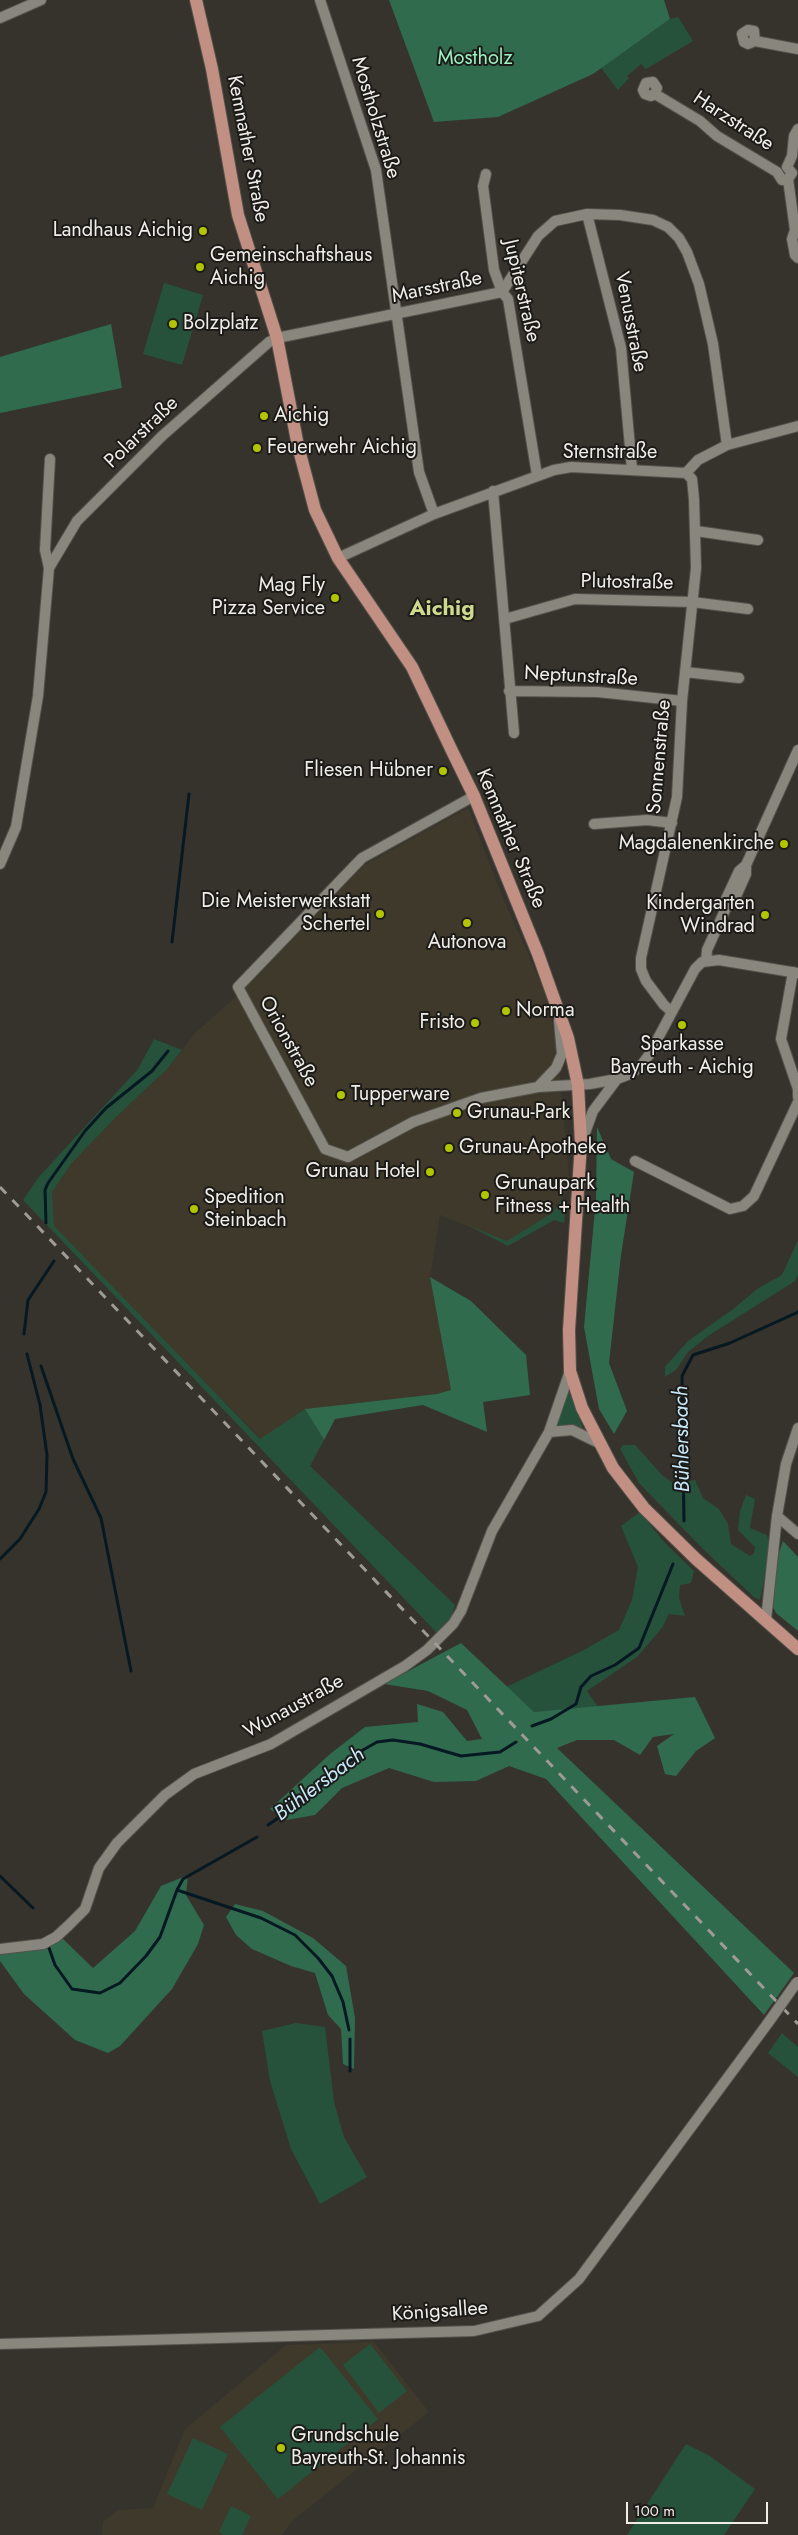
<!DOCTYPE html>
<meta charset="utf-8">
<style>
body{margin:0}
#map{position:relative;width:798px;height:2535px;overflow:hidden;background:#36332c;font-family:Jost,sans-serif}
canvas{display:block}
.scale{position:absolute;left:626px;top:2502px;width:142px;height:22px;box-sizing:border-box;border:2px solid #efede8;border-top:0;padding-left:6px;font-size:15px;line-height:18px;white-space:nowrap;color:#efede8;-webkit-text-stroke:4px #1c1b17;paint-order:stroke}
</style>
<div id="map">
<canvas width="798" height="2535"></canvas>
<div class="scale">100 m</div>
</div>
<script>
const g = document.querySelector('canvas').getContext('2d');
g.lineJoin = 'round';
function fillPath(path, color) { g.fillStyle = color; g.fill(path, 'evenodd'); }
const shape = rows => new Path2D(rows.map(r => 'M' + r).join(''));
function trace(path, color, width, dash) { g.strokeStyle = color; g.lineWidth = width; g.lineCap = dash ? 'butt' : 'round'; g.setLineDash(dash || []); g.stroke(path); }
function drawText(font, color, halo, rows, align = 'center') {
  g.font = font + ' Jost,sans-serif'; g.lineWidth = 4; g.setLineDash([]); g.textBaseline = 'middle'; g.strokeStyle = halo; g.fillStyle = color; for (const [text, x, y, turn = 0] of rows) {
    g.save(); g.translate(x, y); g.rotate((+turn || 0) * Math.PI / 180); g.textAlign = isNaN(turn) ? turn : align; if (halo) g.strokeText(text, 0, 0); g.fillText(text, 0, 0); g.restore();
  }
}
fillPath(shape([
 [468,808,503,898,546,994,557,1044,570,1187,552,1213,507,1242,440,1215,430,1277,451,1390,437,1394,305,1409,261,1439,65,1240,54,1226,52,1192,71,1164,116,1117,167,1069,195,1033,247,987,364,865],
 [374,2342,429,2412,292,2521,282,2535,102,2535,103,2522,118,2510,153,2508,185,2429,286,2345]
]), '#3e392b');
fillPath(shape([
 [678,17,693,41,646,69,641,64,627,76,629,78,618,90,601,68,670,19],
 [164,283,203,295,182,365,143,354],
 [154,1039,182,1050,167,1069,116,1117,71,1164,52,1192,54,1226,260,1439,305,1409,324,1440,310,1466,455,1605,450,1620,437,1633,23,1200,38,1178,138,1069],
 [563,1198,566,1205,564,1223,554,1220,508,1246,469,1226,507,1241,552,1213],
 [798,1240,798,1275,795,1281,708,1336,688,1352,676,1370,665,1377,665,1367,688,1341,732,1310,757,1289,782,1275],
 [568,1390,571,1392,585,1435,553,1429],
 [623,1445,635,1445,663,1476,675,1484,695,1480,703,1498,719,1509,728,1524,731,1544,750,1556,754,1553,755,1547,738,1530,740,1511,746,1495,755,1499,750,1528,767,1535,770,1549,760,1600,754,1597,704,1550,639,1483,620,1449],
 [640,1512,665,1543,694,1571,691,1583,680,1585,679,1598,685,1616,669,1614,662,1628,637,1657,587,1691,598,1707,534,1712,506,1687,584,1650,619,1630,632,1600,638,1567,621,1526],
 [296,2023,325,2027,334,2102,344,2137,367,2177,320,2204,291,2149,270,2081,262,2031],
 [782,2033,798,2047,798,2077,768,2053],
 [370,2344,407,2391,379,2413,343,2365],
 [320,2347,378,2419,278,2499,220,2427],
 [193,2438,228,2454,202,2510,167,2494],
 [686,2444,710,2456,755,2489,724,2535,627,2535],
 [231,2506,251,2516,242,2535,224,2535,219,2532]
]), '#26523c');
fillPath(shape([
 [389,0,664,0,670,19,593,74,498,117,434,122],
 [111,324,122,388,0,413,0,357],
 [597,1127,611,1159,634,1172,621,1255,609,1363,627,1411,614,1434,599,1409,584,1327,596,1199],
 [430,1277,471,1301,526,1355,530,1395,483,1402,487,1432,423,1405,335,1419,324,1440,305,1409,437,1394,451,1390],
 [783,1541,798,1557,798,1631,776,1613,772,1605,779,1553],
 [461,1643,534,1712,695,1697,715,1738,696,1751,676,1776,665,1774,657,1746,674,1734,653,1737,640,1755,614,1740,577,1740,557,1748,794,1973,764,2015,546,1779,509,1766,476,1781,434,1782,389,1768,342,1788,315,1815,287,1820,270,1809,330,1754,365,1727,418,1722,417,1704,443,1712,467,1741,482,1739,467,1710,428,1691,384,1684],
 [188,1875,186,1895,204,1925,198,1944,172,1989,120,2046,108,2053,75,2040,24,1994,0,1961,0,1950,61,1937,93,1968,135,1931,161,1886],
 [235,1904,263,1911,313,1938,346,1966,355,2018,354,2069,343,2064,341,2029,328,2015,315,1973,291,1966,252,1949,236,1935,226,1917]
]), '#306b4e');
trace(shape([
 [172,942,189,794],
 [46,1223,45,1190,48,1183,85,1131,106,1108,152,1071,168,1051],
 [24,1334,28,1300,54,1261],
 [41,1366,73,1459,101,1518,131,1671],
 [684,1521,682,1376,693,1355,730,1343,798,1312],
 [0,1559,20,1539,39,1509,46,1492,47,1455,40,1405,27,1354],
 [532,1726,551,1719,576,1704,581,1687,591,1676,615,1665,639,1648,673,1564],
 [268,1825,307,1798,363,1750,377,1742,393,1740,420,1744,461,1756,500,1752,516,1742],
 [0,1876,33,1908],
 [177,1890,261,1918,295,1935,318,1958,332,1976,343,2002,349,2030],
 [48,1945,55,1965,72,1989,100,1993,120,1983,146,1956,160,1937,177,1890,183,1879,257,1837],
 [350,2071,350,2039]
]), '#061922', 3);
const minor = shape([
 [320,0,376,170,419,472,434,514],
 [0,18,41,0],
 [755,41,754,31,748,30,742,34,744,42,748,44,755,41,798,49],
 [655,94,651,96,645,94,643,90,646,83,653,82,657,88,655,94,700,121,717,136,777,172,782,180,788,179],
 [798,129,794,136,792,156,787,167,792,173,788,179,795,230,798,233],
 [486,174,483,186,494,270,502,292,508,299,537,475],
 [587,214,621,348,632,469],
 [795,230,792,239,795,255,798,258],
 [686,473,698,460,727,445,798,426],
 [493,491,514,733],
 [696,531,758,540],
 [338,558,434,514,554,470,571,467,686,473],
 [49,568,45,550,50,459],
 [505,619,575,599,692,602,748,609],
 [685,672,739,678],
 [509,691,598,692,682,701],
 [474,796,362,858,238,987,325,1149,348,1157,413,1122,481,1098,538,1087,590,1084,617,1079,630,1074,640,1067,649,1055,695,969,702,962,719,960,798,973],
 [594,824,647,820,672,823],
 [0,864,16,827,38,696,49,568,77,521,162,436,269,342,277,338,502,292,538,236,555,221,587,214,620,215,653,220,668,227,679,238,687,252,699,284,713,344,727,445],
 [726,908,726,899,739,871,746,865],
 [706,961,707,950,726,908,733,903,746,874,746,865,798,750],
 [793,972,781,1039,798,1089,798,1097],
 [671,1011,664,1005,646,981,641,969,641,958,677,797,682,701,696,568,694,499,692,479,686,473],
 [538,1087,556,1068,562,1054,559,1021],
 [582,1141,593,1111,617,1079],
 [635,1161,730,1209,743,1206,754,1196,798,1102],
 [549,1432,572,1430,599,1443],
 [777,1516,798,1534],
 [766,1620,777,1516,786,1464,798,1428],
 [0,1949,43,1944,56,1937,69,1925,85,1909,99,1868,117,1843,165,1795,194,1774,271,1744,405,1666,427,1650,453,1624,461,1611,492,1531,549,1432,570,1371],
 [0,2344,474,2331,538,2316,579,2279,768,2023]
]);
const major = shape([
 [196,0,212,69,238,215,277,338,298,446,315,510,338,558,412,667,452,751,474,796,538,954,568,1038,578,1085,581,1143,569,1330,570,1371,582,1408,613,1468,644,1508,696,1559,798,1649]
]);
trace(minor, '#54524b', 12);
trace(major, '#54524b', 14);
trace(minor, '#89867d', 10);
trace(major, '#c19083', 12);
trace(shape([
 [0,1187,798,2024]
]), '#9e9b96', 3, [9, 9]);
const minorBridge = shape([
 [768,2023,797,1982]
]);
trace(minorBridge, '#54524b', 12, []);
trace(minorBridge, '#89867d', 10);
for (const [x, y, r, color] of [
 [203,231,5,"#b1c500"],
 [200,267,5,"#b1c500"],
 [173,324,5,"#b1c500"],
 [264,416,5,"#b1c500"],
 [257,448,5,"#b1c500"],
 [335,598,5,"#b1c500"],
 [443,771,5,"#b1c500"],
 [784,844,5,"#b1c500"],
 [380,914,5,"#b1c500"],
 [765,915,5,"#b1c500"],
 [467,923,5,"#b1c500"],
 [506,1011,5,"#b1c500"],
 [475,1023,5,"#b1c500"],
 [682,1025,5,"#b1c500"],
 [341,1095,5,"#b1c500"],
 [457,1113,5,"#b1c500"],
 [449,1148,5,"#b1c500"],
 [430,1172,5,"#b1c500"],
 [485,1195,5,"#b1c500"],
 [194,1209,5,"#b1c500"],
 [281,2448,5,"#b1c500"]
]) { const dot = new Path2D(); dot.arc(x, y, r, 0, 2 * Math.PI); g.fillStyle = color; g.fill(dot); trace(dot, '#1c1b17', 2); }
drawText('20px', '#9af2c2', '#1c1b17', [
 ["Mostholz",475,59]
]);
drawText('20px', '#efede8', '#1c1b17', [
 ["Mostholzstraße",375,118,73],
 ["Harzstraße",733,122,33],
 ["Kemnather Straße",247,149,79],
 ["Marsstraße",437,288,-12],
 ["Jupiterstraße",521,291,77],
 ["Venusstraße",630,322,79],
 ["Polarstraße",142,433,-44],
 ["Sternstraße",610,453],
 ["Plutostraße",627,583,1],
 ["Neptunstraße",581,677,3],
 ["Sonnenstraße",660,757,-85],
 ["Kemnather Straße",510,839,67],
 ["Orionstraße",288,1042,61],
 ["Wunaustraße",294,1707,-29],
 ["Königsallee",440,2312,-4]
]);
drawText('20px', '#efede8', '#1c1b17', [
 ["Landhaus Aichig",193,231,"right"],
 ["Gemeinschaftshaus",210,256],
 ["Aichig",210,279],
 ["Bolzplatz",183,324],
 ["Aichig",274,416],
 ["Feuerwehr Aichig",267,448],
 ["Mag Fly",325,586,"right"],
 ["Pizza Service",325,609,"right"],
 ["Fliesen Hübner",433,771,"right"],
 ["Magdalenenkirche",774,844,"right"],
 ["Die Meisterwerkstatt",370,902,"right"],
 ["Schertel",370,925,"right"],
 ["Kindergarten",755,904,"right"],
 ["Windrad",755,927,"right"],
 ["Autonova",467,943,"center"],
 ["Norma",516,1011],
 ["Fristo",465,1023,"right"],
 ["Sparkasse",682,1045,"center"],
 ["Bayreuth - Aichig",682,1068,"center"],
 ["Tupperware",351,1095],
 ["Grunau-Park",467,1113],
 ["Grunau-Apotheke",459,1148],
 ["Grunau Hotel",420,1172,"right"],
 ["Grunaupark",495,1184],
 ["Fitness + Health",495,1207],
 ["Spedition",204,1198],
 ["Steinbach",204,1221],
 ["Grundschule",291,2436],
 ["Bayreuth-St. Johannis",291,2459]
], 'left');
drawText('italic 21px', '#c6e8fa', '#1c1b17', [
 ["Bühlersbach",683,1439,-91],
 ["Bühlersbach",320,1785,-37]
]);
drawText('bold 22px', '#cedb8f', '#1c1b17', [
 ["Aichig",442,610]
]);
</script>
